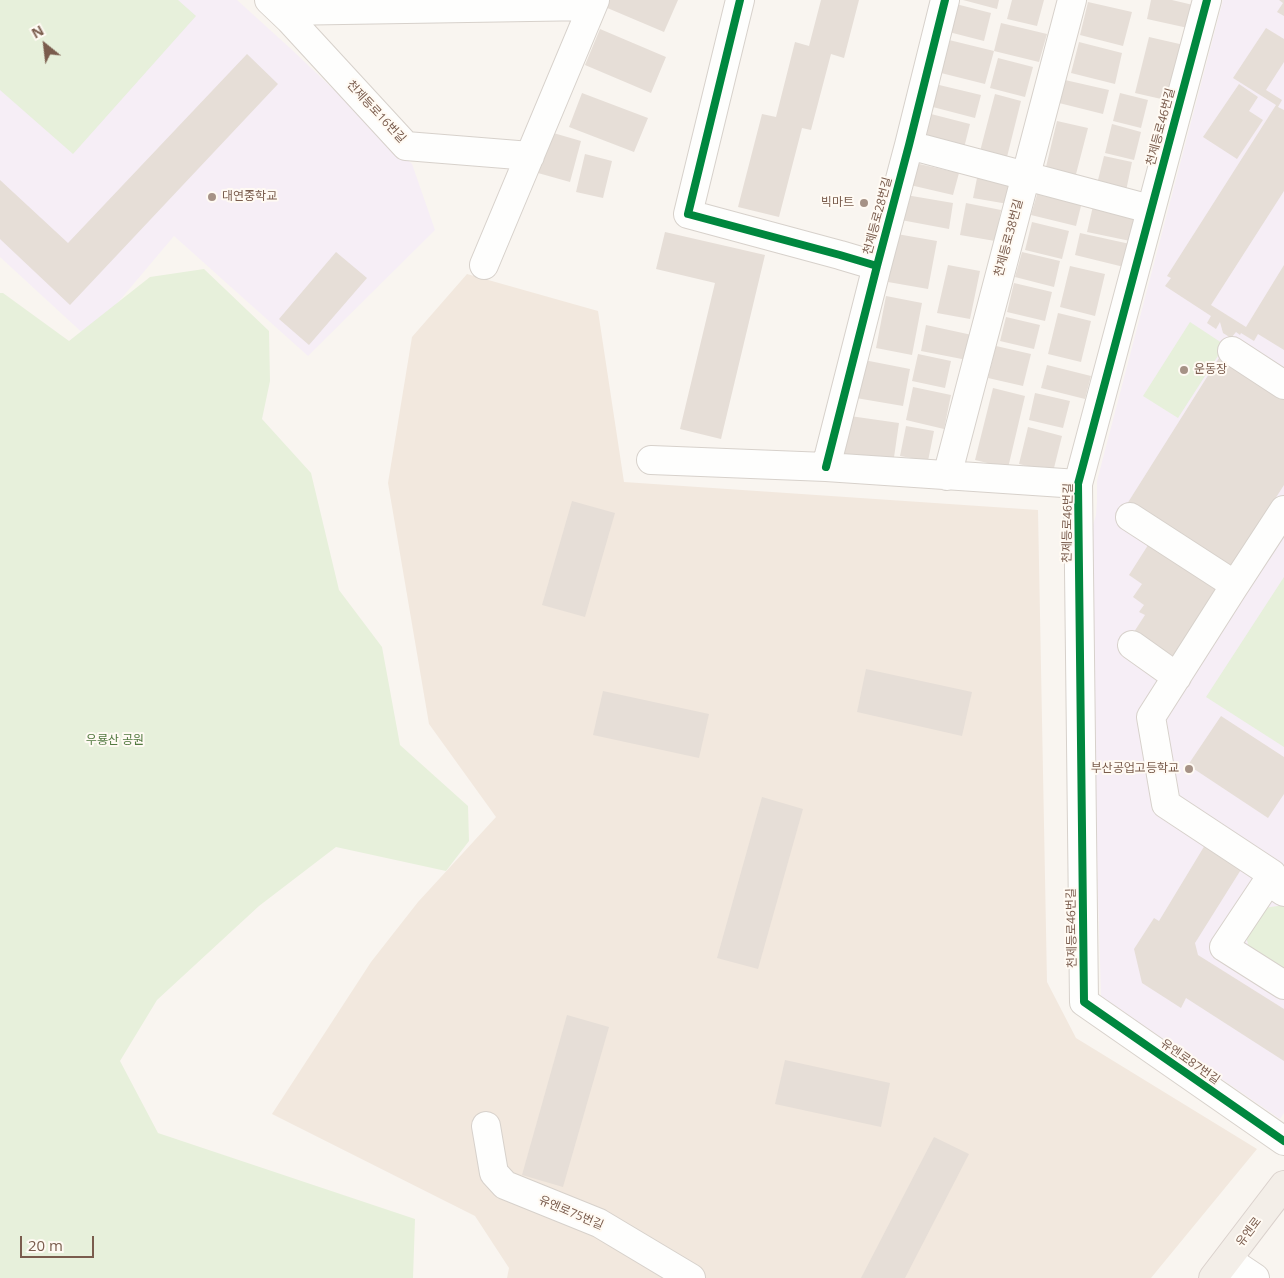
<!DOCTYPE html>
<meta charset="utf-8">
<style>
body{margin:0}
#map{position:relative;width:1284px;height:1278px;overflow:hidden;background:#f9f5f0;font-family:"Open Sans",sans-serif}
canvas{display:block}
.north{position:absolute;left:20px;top:20px;width:50px;height:50px;-webkit-text-stroke:4px #fffaf3;paint-order:stroke;rotate:331deg;font-size:14px;font-weight:700;line-height:20px;text-align:center;color:#7a5c4d}
.north::after{content:'';display:block;margin:auto;width:18px;height:22px;background:#7a5c4d;clip-path:polygon(50% 0,100% 100%,50% 72%,0 100%)}
.scale{position:absolute;left:20px;top:1236px;width:74px;height:22px;box-sizing:border-box;border:2px solid #7a5c4d;border-top:0;padding-left:6px;font-size:15px;line-height:18px;white-space:nowrap;color:#7a5c4d;-webkit-text-stroke:4px #fffaf3;paint-order:stroke}
</style>
<div id="map">
<canvas width="1284" height="1278"></canvas>
<div class="north">N</div>
<div class="scale">20 m</div>
</div>
<script>
const g = document.querySelector('canvas').getContext('2d');
g.lineJoin = 'round';
function fillPath(path, color) { g.fillStyle = color; g.fill(path, 'evenodd'); }
const shape = rows => new Path2D(rows.map(r => 'M' + r).join(''));
function trace(path, color, width, dash) { g.strokeStyle = color; g.lineWidth = width; g.lineCap = dash ? 'butt' : 'round'; g.setLineDash(dash || []); g.stroke(path); }
function drawText(font, color, halo, rows, align = 'center') {
  g.font = font + ' "Open Sans","Noto Sans KR",sans-serif'; g.lineWidth = 4; g.setLineDash([]); g.textBaseline = 'middle'; g.strokeStyle = halo; g.fillStyle = color; for (const [text, x, y, turn = 0] of rows) {
    g.save(); g.translate(x, y); g.rotate((+turn || 0) * Math.PI / 180); g.textAlign = isNaN(turn) ? turn : align; if (halo) g.strokeText(text, 0, 0); g.fillText(text, 0, 0); g.restore();
  }
}
fillPath(shape([
 [467,274,598,311,624,482,1038,510,1047,982,1076,1038,1257,1149,1151,1278,507,1278,509,1268,475,1216,272,1114,371,962,418,902,496,817,429,724,388,483,412,337]
]), '#f2e8de');
fillPath(shape([
 [0,0,237,0,290,48,412,164,435,230,308,356,174,236,88,338,0,257],
 [1223,0,1284,0,1284,1113,1280,1119,1101,996,1088,541,1096,515,1097,501,1097,481]
]), '#f6eef6');
fillPath(shape([
 [0,0,178,0,196,16,73,154,0,90],
 [204,269,269,331,270,381,262,419,311,473,339,590,382,647,400,745,468,806,469,841,446,871,336,847,259,906,157,1000,120,1061,158,1133,415,1219,413,1278,0,1278,0,293,3,293,69,341,150,277],
 [1190,322,1225,345,1178,418,1143,396],
 [1284,577,1284,747,1206,697],
 [1284,905,1284,976,1250,953,1246,936,1264,908]
]), '#e7f0db');
fillPath(shape([
 [608,0,678,0,664,32,605,7],
 [821,0,859,0,844,58,831,54,811,130,802,128,779,217,738,207,762,114,776,117,795,42,809,46],
 [963,0,999,0,997,9],
 [1012,0,1044,0,1037,26,1007,19],
 [1151,0,1172,0,1193,5,1188,28,1147,19],
 [1279,0,1284,0,1284,16,1277,12,1283,3],
 [1088,2,1132,12,1123,46,1080,35],
 [952,3,991,13,984,41,945,31],
 [1001,23,1047,34,1039,62,994,51],
 [1266,28,1284,39,1284,62,1266,90,1282,100,1278,107,1284,110,1284,191,1211,305,1246,327,1284,265,1284,350,1258,334,1254,341,1241,333,1240,335,1236,332,1231,338,1223,333,1220,322,1216,329,1207,323,1211,316,1165,286,1171,278,1167,276,1276,105,1233,78],
 [600,29,666,57,651,93,585,65],
 [1149,37,1184,45,1170,101,1135,93],
 [945,39,994,51,985,84,937,72],
 [1079,42,1122,53,1115,84,1071,73],
 [247,54,278,84,70,305,0,239,0,180,68,243],
 [998,58,1033,67,1025,97,990,88],
 [1065,80,1109,90,1103,114,1059,103],
 [935,84,981,95,975,118,929,106],
 [1239,84,1258,97,1249,111,1263,120,1237,159,1203,137],
 [582,93,648,118,634,152,569,127],
 [1120,93,1148,100,1141,128,1113,121],
 [995,94,1021,101,1005,165,978,159],
 [931,114,970,124,964,148,925,138],
 [1057,121,1088,128,1075,178,1045,171],
 [1112,124,1141,132,1134,160,1105,153],
 [550,132,581,141,570,182,538,173],
 [585,154,612,161,603,198,576,192],
 [1104,156,1132,162,1126,191,1097,184],
 [915,163,959,173,953,195,910,185],
 [978,173,1013,180,1008,204,973,198],
 [1038,191,1082,202,1076,226,1031,215],
 [906,195,953,203,949,229,901,220],
 [966,203,1001,210,995,241,960,235],
 [1093,206,1141,216,1135,242,1087,232],
 [1032,222,1069,231,1062,259,1025,250],
 [665,232,765,255,721,439,680,429,715,283,656,269],
 [1080,233,1130,244,1124,267,1075,255],
 [897,234,937,241,928,289,888,282],
 [336,252,367,278,309,345,279,319],
 [1022,252,1060,261,1054,287,1015,277],
 [948,265,980,271,970,319,937,313],
 [1070,266,1105,274,1095,316,1060,307],
 [1014,283,1052,292,1045,321,1007,312],
 [886,296,922,303,912,355,876,348],
 [1058,313,1091,321,1081,362,1048,354],
 [1006,317,1040,325,1034,349,1000,341],
 [926,325,972,335,967,360,921,351],
 [996,346,1031,354,1023,386,988,378],
 [918,354,951,361,945,388,912,381],
 [1219,358,1284,399,1284,485,1230,569,1127,504],
 [864,360,910,369,903,406,856,398],
 [1047,365,1091,376,1085,399,1041,388],
 [913,387,951,395,944,429,906,420],
 [993,388,1025,396,1008,468,975,460],
 [1035,393,1070,401,1063,428,1029,420],
 [843,415,899,423,893,464,837,456],
 [906,426,934,431,928,461,900,456],
 [1028,427,1062,436,1053,472,1019,464],
 [572,501,615,513,585,617,542,605],
 [1150,542,1222,588,1176,659,1134,632,1145,615,1139,612,1144,605,1133,597,1142,584,1129,575],
 [866,669,972,692,962,736,857,712],
 [603,691,709,714,699,758,593,735],
 [1221,716,1284,757,1284,794,1268,818,1188,765],
 [762,797,803,809,758,969,717,958],
 [1205,845,1242,868,1195,943,1198,955,1284,1009,1284,1061,1186,998,1181,1008,1142,983,1134,949,1154,918,1159,921],
 [567,1015,609,1027,563,1187,522,1175],
 [785,1060,890,1083,881,1127,775,1104],
 [934,1137,969,1154,905,1278,861,1278]
]), '#e6ded7');
const minor = shape([
 [269,0,290,20,406,146,530,156],
 [740,0,688,214,840,255,877,266],
 [1207,0,1078,484,1084,1002,1284,1141],
 [281,11,592,6],
 [909,145,1150,209],
 [484,265,595,0],
 [1232,351,1284,385],
 [651,460,826,467,1078,484],
 [826,467,877,266,909,145,945,0],
 [947,476,1072,0],
 [1130,517,1235,585,1284,510],
 [1235,585,1151,717,1166,804,1272,874,1268,881],
 [1132,645,1177,677],
 [1284,892,1268,881,1224,947,1284,985],
 [486,1126,494,1173,505,1185,599,1223,691,1278],
 [1228,1260,1255,1278]
]);
const major = shape([
 [1213,1278,1284,1185]
]);
trace(minor, '#d7d1cb', 30);
trace(major, '#dad1cc', 30);
trace(minor, '#fefefd', 28);
trace(major, '#f3eee8', 28);
trace(shape([
 [740,0,688,214,840,255,877,266],
 [1207,0,1078,484,1084,1002,1284,1141],
 [826,467,877,266,909,145,945,0]
]), '#00873e', 8);
for (const [x, y, r, color] of [
 [212,197,5,"#a69286"],
 [864,203,5,"#a69286"],
 [1184,370,5,"#a69286"],
 [1189,769,5,"#a69286"]
]) { const dot = new Path2D(); dot.arc(x, y, r, 0, 2 * Math.PI); g.fillStyle = color; g.fill(dot); trace(dot, '#fffaf3', 2); }
drawText('12px', '#7a5c4d', '#fffaf3', [
 ["천제등로16번길",376,112,47],
 ["천제등로46번길",1161,127,-75],
 ["천제등로28번길",878,216,-75],
 ["천제등로38번길",1009,238,-75],
 ["천제등로46번길",1068,523,-89],
 ["천제등로46번길",1072,928,-91],
 ["유엔로87번길",1190,1062,35],
 ["유엔로75번길",571,1213,23],
 ["유엔로",1249,1232,-53]
]);
drawText('12px', '#7a5c4d', '#fffaf3', [
 ["대연중학교",222,197],
 ["빅마트",854,203,"right"],
 ["운동장",1194,370],
 ["부산공업고등학교",1179,769,"right"]
], 'left');
drawText('12px', '#537a41', '#fffaf3', [
 ["우룡산 공원",115,741]
]);
</script>
